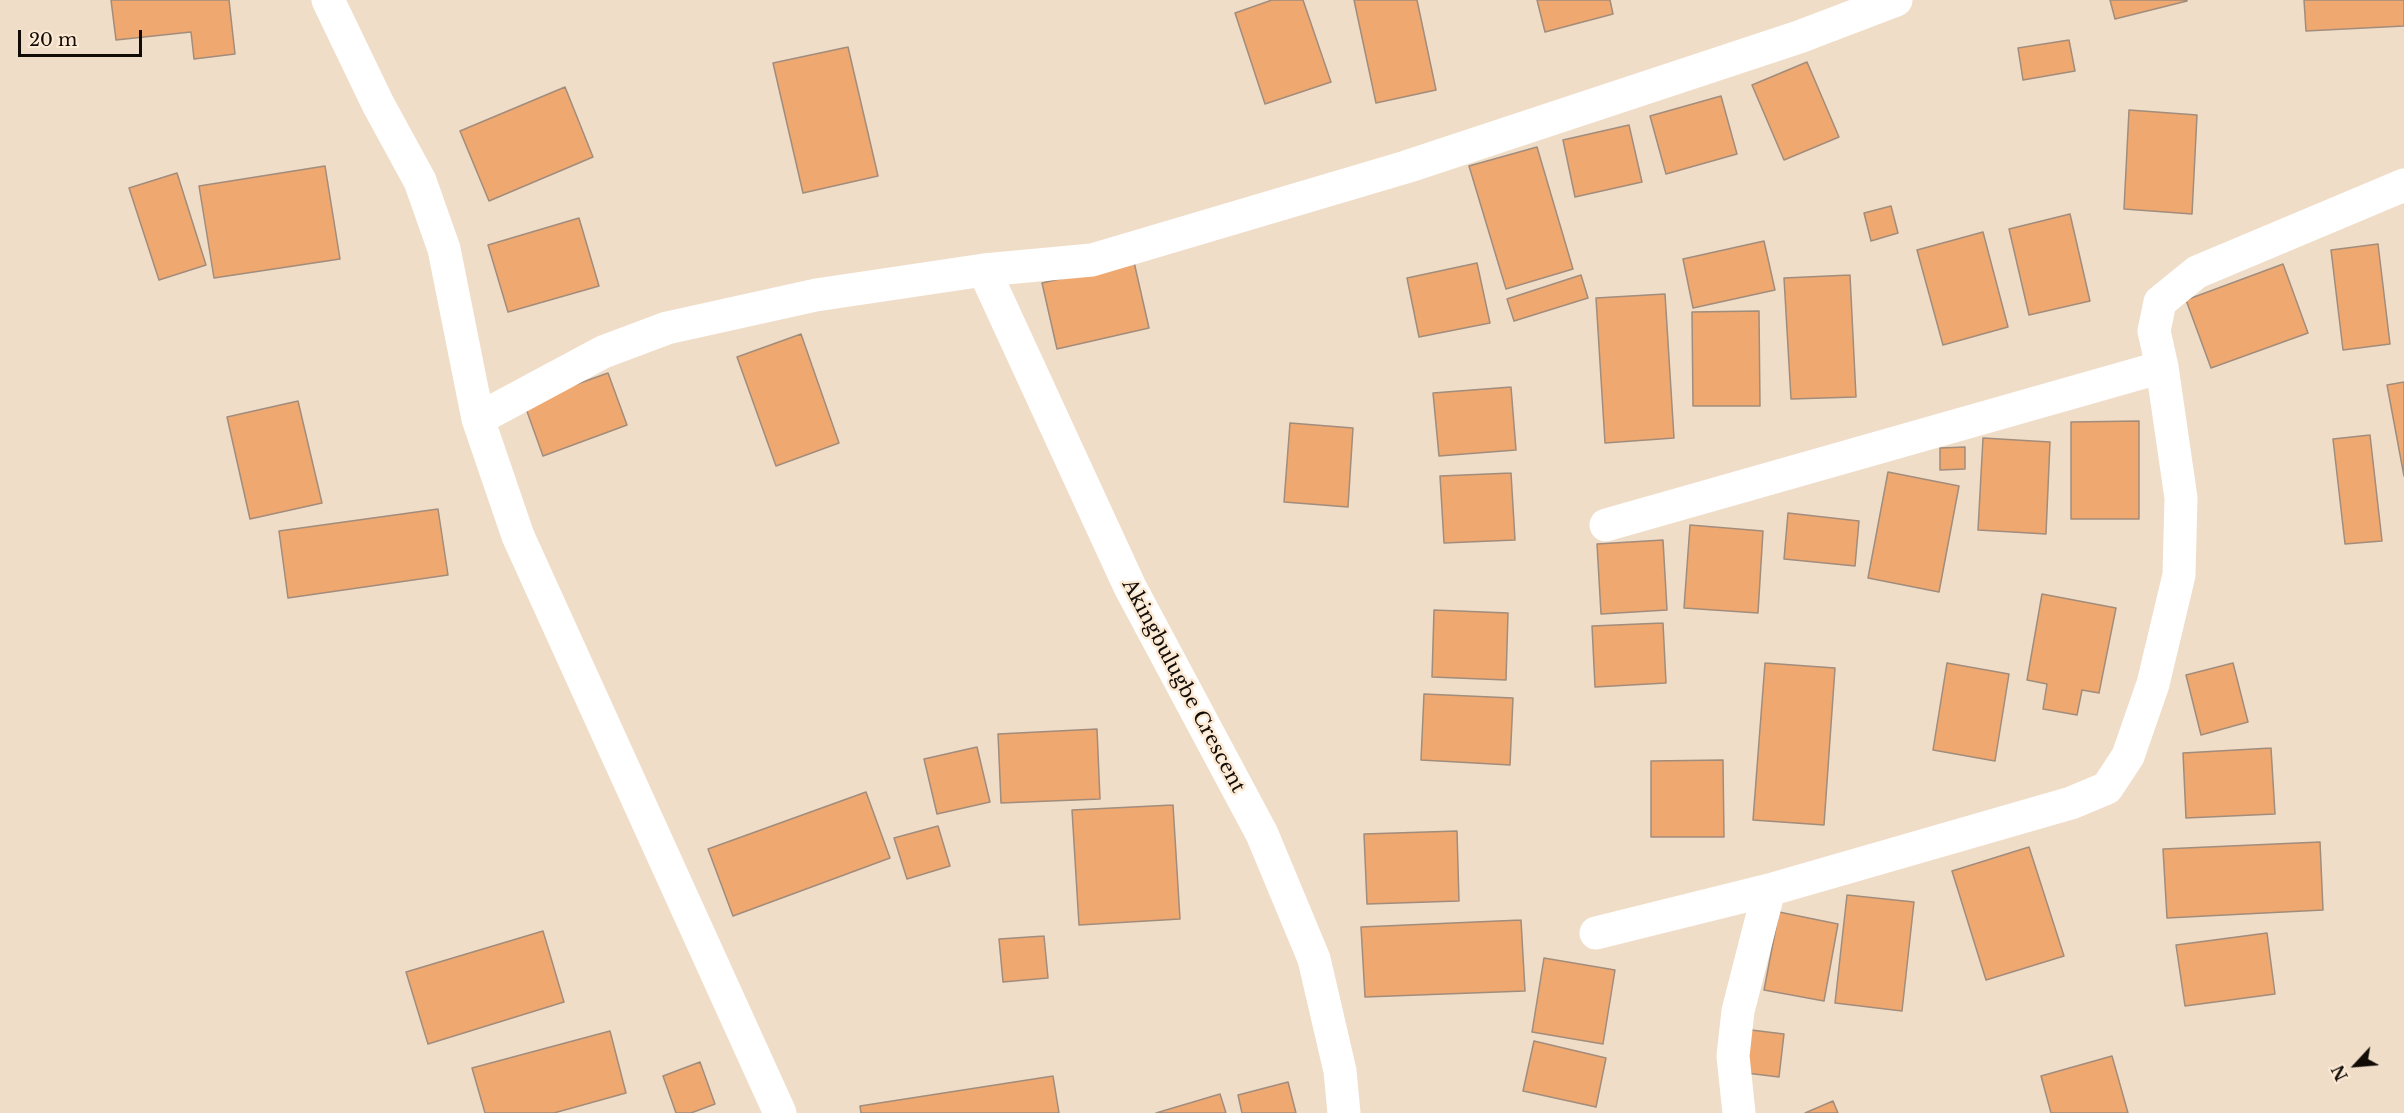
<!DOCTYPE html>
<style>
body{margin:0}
#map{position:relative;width:2404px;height:1113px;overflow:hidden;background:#f0ddc8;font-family:"Libre Baskerville",serif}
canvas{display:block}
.north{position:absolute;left:2326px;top:1035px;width:60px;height:60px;-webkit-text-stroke:4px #fdead5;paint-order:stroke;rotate:244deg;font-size:16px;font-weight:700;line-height:24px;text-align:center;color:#120c06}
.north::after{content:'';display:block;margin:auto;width:21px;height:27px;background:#120c06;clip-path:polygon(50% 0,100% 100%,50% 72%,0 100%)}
.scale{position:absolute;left:18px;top:30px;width:124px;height:27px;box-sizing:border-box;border:3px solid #120c06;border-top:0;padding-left:8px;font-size:18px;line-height:21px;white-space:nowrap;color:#120c06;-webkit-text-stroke:4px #fdead5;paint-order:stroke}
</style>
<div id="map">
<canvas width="2404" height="1113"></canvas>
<div class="north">N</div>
<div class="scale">20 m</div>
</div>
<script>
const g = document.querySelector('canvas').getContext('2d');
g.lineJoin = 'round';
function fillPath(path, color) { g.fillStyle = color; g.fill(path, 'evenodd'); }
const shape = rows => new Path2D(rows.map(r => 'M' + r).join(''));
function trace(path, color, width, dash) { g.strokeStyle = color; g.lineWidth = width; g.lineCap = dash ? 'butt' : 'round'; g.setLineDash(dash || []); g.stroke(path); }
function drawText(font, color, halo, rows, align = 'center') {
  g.font = font + ' "Libre Baskerville",serif'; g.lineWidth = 5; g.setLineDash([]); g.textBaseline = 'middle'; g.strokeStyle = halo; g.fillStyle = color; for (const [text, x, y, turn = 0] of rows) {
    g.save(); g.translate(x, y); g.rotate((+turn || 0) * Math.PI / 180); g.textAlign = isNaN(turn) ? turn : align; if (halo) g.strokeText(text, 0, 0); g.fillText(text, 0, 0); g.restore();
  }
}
const building = shape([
 [111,0,229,0,235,54,194,59,191,32,116,40,111,0],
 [1272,0,1303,0,1331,82,1265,104,1235,13,1272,0],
 [1354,0,1417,0,1436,90,1376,103,1354,0],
 [1537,0,1610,0,1613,14,1545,32,1537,0],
 [2110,0,2187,0,2187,1,2115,19,2110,0],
 [2304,0,2404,0,2404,26,2306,31,2304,0],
 [2069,40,2075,71,2023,80,2018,48,2069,40],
 [848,47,878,176,803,193,773,63,848,47],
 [1807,62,1839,137,1784,160,1752,85,1807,62],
 [565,87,593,157,489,201,460,131,565,87],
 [1721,96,1737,154,1666,174,1650,116,1721,96],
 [2129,110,2197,115,2192,214,2124,209,2129,110],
 [1629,125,1642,182,1575,197,1563,140,1629,125],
 [1537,147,1573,269,1506,289,1469,166,1537,147],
 [325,166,340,259,214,278,199,186,325,166],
 [177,173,206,265,159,280,129,188,177,173],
 [1891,206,1898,233,1871,241,1864,213,1891,206],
 [2070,214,2090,301,2029,315,2009,229,2070,214],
 [579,218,599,286,508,312,488,245,579,218],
 [1983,232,2008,327,1943,345,1917,250,1983,232],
 [1764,241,1775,290,1693,308,1683,259,1764,241],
 [2378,244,2390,344,2343,350,2331,250,2378,244],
 [1134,262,1149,328,1057,349,1042,283,1134,262],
 [1477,263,1490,323,1419,337,1407,278,1477,263],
 [2283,264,2308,333,2211,368,2186,300,2283,264],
 [1581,275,1588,298,1514,321,1507,299,1581,275],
 [1850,275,1856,397,1791,399,1784,278,1850,275],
 [1665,294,1674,438,1605,443,1596,298,1665,294],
 [1759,311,1760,406,1693,406,1692,312,1759,311],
 [801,334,839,443,776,466,737,357,801,334],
 [608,373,627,425,543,456,524,403,608,373],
 [2404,382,2404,476,2387,385,2404,382],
 [1511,387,1516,450,1439,456,1433,393,1511,387],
 [298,401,322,503,250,519,227,417,298,401],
 [2139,421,2139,519,2071,519,2071,422,2139,421],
 [1290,423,1353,428,1348,507,1284,502,1290,423],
 [2370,435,2382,541,2345,544,2333,439,2370,435],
 [1983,438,2050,442,2046,534,1978,530,1983,438],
 [1965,447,1965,469,1940,470,1940,448,1965,447],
 [1888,472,1959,486,1939,592,1868,578,1888,472],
 [1511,473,1515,540,1444,543,1440,476,1511,473],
 [438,509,448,575,288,598,279,531,438,509],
 [1788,513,1859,521,1855,566,1784,559,1788,513],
 [1690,525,1763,531,1758,613,1684,608,1690,525],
 [1663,540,1667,610,1601,614,1597,544,1663,540],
 [2042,594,2116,608,2099,693,2082,690,2077,715,2043,709,2047,684,2027,680,2042,594],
 [1434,610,1508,613,1506,680,1432,677,1434,610],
 [1663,623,1666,683,1595,687,1592,626,1663,623],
 [1765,663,1835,668,1824,825,1753,820,1765,663],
 [1947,663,2009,674,1995,761,1933,750,1947,663],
 [2233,663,2248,722,2201,735,2186,675,2233,663],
 [1424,694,1513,698,1510,765,1421,760,1424,694],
 [1097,729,1100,799,1001,803,998,734,1097,729],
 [977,747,990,802,937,814,924,759,977,747],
 [2271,748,2275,814,2186,818,2183,753,2271,748],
 [1723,760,1724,837,1651,837,1651,761,1723,760],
 [866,792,890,858,733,916,708,849,866,792],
 [1173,805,1180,919,1079,925,1072,810,1173,805],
 [938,826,950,866,907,879,894,838,938,826],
 [1457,831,1459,901,1367,904,1364,834,1457,831],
 [2320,842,2323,910,2167,918,2163,849,2320,842],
 [2029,847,2064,956,1986,980,1952,871,2029,847],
 [1847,895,1914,902,1902,1011,1835,1003,1847,895],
 [1779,912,1838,924,1824,1001,1764,990,1779,912],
 [1521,920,1525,991,1365,997,1361,927,1521,920],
 [543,931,564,1002,428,1044,406,972,543,931],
 [2267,933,2275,994,2185,1006,2176,945,2267,933],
 [1044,936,1048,978,1003,982,999,939,1044,936],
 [1544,958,1615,970,1603,1044,1532,1032,1544,958],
 [1751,1030,1784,1034,1779,1077,1746,1073,1751,1030],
 [610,1031,626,1093,554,1113,485,1113,472,1068,610,1031],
 [1534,1041,1606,1058,1596,1107,1523,1091,1534,1041],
 [2112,1056,2128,1113,2051,1113,2041,1076,2112,1056],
 [700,1062,715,1104,691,1113,676,1113,663,1076,700,1062],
 [1053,1076,1059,1113,861,1113,860,1106,1053,1076],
 [1288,1082,1296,1113,1242,1113,1238,1095,1288,1082],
 [1220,1094,1226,1113,1156,1113,1220,1094],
 [1833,1101,1838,1113,1805,1113,1833,1101]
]);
fillPath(building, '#eea870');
trace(building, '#a28c7c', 1.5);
trace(shape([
 [328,0,378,104,420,181,444,249,478,419,518,536,780,1113],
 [984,270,1130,587,1262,834,1314,959,1340,1071,1344,1113],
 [478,419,603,352,667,328,816,295,984,270,1092,260,1406,167,1799,37,1896,0],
 [1606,525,2162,367],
 [1596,933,1769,890,2071,803,2107,788,2128,756,2153,684,2179,575,2181,498,2162,367,2154,331,2160,302,2197,272,2404,185],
 [1739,1113,1733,1056,1738,1011,1769,890]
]), '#fff', 33);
drawText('20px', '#120c06', '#fdead5', [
 ["Akingbulugbe Crescent",1183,686,62]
]);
</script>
